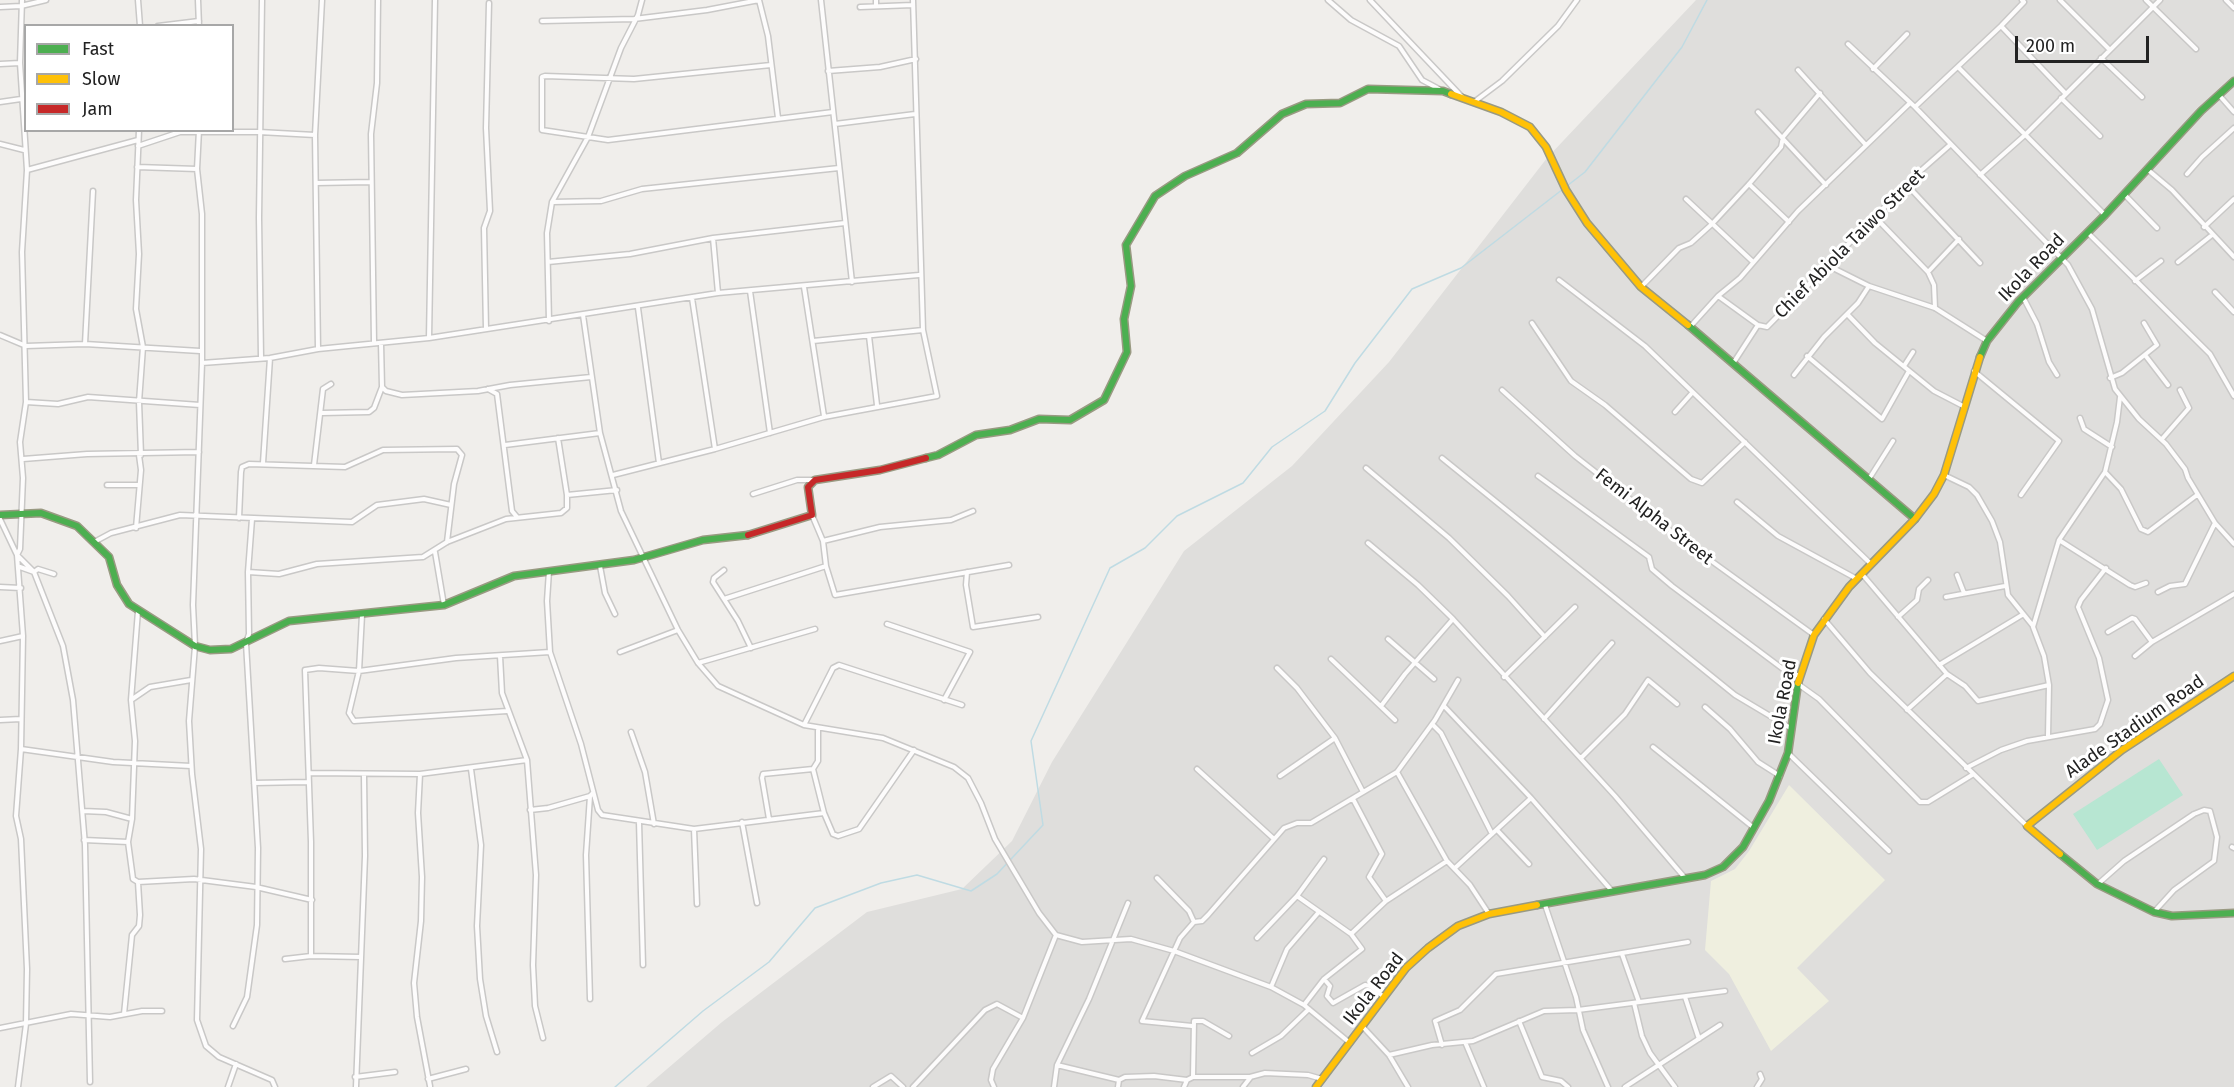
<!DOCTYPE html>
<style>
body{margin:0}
#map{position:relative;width:2234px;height:1087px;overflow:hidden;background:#f0eeeb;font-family:"Fira Sans",sans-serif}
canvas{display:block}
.legend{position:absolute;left:24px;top:24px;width:210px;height:108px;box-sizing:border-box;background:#fff;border:2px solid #a7a7a7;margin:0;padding:8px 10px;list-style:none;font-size:18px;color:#222}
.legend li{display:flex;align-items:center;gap:12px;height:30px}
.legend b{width:30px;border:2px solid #a7a7a7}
.scale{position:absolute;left:2015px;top:36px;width:134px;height:27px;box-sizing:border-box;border:3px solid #222;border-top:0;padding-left:8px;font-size:18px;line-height:21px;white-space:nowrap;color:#222;-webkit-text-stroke:4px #fff;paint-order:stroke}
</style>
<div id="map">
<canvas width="2234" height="1087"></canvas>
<ul class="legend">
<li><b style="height:8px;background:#4caf50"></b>Fast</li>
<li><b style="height:8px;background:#ffc107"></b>Slow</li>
<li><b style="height:8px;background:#c62828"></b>Jam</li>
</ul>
<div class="scale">200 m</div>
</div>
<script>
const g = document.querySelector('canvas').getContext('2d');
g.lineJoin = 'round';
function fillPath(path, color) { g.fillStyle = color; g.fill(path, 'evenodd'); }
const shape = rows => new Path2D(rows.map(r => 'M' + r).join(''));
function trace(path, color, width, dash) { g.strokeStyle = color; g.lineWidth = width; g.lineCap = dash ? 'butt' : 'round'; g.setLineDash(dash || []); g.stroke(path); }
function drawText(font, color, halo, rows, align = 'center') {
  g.font = font + ' "Fira Sans",sans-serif'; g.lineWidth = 6; g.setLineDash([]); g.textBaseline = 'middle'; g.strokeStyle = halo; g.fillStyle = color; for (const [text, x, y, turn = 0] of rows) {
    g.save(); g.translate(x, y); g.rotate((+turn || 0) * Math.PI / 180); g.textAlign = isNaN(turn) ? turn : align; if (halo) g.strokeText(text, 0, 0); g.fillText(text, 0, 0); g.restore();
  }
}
fillPath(shape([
 [1696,0,2234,0,2234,1087,646,1087,722,1022,867,912,962,889,1012,841,1052,762,1184,551,1292,466,1389,362,1547,158]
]), '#dfdedc');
fillPath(shape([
 [1789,785,1885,880,1797,968,1829,1001,1771,1051,1729,974,1705,950,1711,881,1735,869,1749,851]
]), '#efefdf');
fillPath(shape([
 [2159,759,2183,795,2097,850,2073,814]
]), '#b7e6d2');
trace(shape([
 [615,1087,703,1011,769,962,815,908,881,883,917,875,971,891,997,874,1043,825,1031,741,1110,568,1145,548,1177,516,1243,483,1272,447,1325,411,1355,363,1412,289,1461,268,1585,172,1682,47,1707,0]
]), '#bfdbe3', 1.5);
const street = shape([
 [138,0,140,26],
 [198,0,199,26],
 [821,0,852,282],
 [1328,0,1351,20,1399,46,1422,80,1439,89],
 [1370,0,1462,97],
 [2060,0,2110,50],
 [2146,0,2196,49],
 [2226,0,2234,8],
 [876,6,876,0],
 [0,7,21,6,46,0],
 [860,7,913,5],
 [542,21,634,19,707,10,759,0,768,36,778,118],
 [158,26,199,21],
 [2001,26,2065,93],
 [1848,44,1915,107,2068,265,2092,309,2115,389,2139,419,2166,444,2185,469,2188,478,2215,523,2234,544],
 [2101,58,2142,97],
 [0,64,20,63],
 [771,65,634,79,545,76,542,77,542,130,608,140,833,112],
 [1959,68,2105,215],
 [1873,69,1907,34],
 [1798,70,1865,144],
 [828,71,880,67,916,59],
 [2219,95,2234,112],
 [2061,98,2100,136],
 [0,102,21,99],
 [1474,102,1502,81,1558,26,1577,0],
 [1915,107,2001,26,2024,2,2022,0],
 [1758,112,1826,185],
 [835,124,915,114],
 [139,130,136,200,139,254,136,309,143,347,139,402,141,455],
 [199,130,197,169,202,214,202,363,193,605,195,646,189,721,192,774,201,849,197,1020,206,1046,219,1057,272,1080,275,1087],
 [0,144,24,150],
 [138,146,180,132,259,132,315,135],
 [137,167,197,169],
 [2147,169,2172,190,2234,257],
 [27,170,138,140],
 [2187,174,2202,157,2234,128],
 [1980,175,2025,135,2160,0],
 [316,183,371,182],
 [1749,184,1789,222],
 [1907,185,1980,263],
 [2124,194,2157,228],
 [1686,199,1752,261],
 [553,202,601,201,642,189,839,168],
 [1875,217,1928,272,1934,285,1935,308],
 [2204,227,2234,199],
 [2088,233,2210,354,2234,396],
 [713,238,718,293],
 [548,262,630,254,713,238,845,223],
 [2178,262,2212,235],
 [1827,265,1869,286,1935,308,1987,341],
 [1928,272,1959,239],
 [1559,280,1645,346,1871,564],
 [2135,281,2161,261],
 [804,287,824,416],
 [1641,287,1679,248,1691,243,1712,224,1749,184,1781,147,1783,137,1820,93],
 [750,291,770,433],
 [2215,292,2234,312],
 [1718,296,1758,325,1767,327,1917,174,1950,145],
 [2023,297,2037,324,2049,362,2057,375],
 [692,298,715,449],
 [638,308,659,463],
 [583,315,600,433,621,511,678,630,698,663,718,686,804,725,883,738,954,767,968,778,981,803,995,839,1039,913,1056,935,1082,942,1131,939,1174,951,1271,987,1304,1005,1350,1043],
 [1848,315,1875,343,1934,391,1963,406],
 [549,321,547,233,552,202,588,137,621,48,638,15,642,0],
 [1532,323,1571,381,1605,405,1691,479,1702,483,1745,442],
 [1690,327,1718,296,1740,278,1798,211,1910,103],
 [486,329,484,228,490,211,486,128,489,3],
 [0,335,26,346,85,344,200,351],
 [869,336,877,405],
 [429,338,435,0],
 [813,341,923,330],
 [374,342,371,134,377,83,378,0],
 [85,344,93,191],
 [318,349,315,135,322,0],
 [2145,355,2168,385],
 [1807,356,1882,419,1909,371],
 [261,357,259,218,262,0],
 [1734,362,1758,325],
 [202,363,270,358,318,349,429,338,718,293,919,275],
 [1904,366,1913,352],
 [1974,371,2059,441,2021,495],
 [1794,375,1824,337,1858,303,1869,286],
 [2110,378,2122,373,2157,345,2144,323],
 [382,387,386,391,402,395,478,391,510,385,591,377],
 [488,389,497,394,512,511,517,517],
 [1502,390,1575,456,1681,539,1814,635],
 [2120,397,2117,422,2105,472,2121,489,2141,529,2148,532,2197,495],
 [26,402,58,404,88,397,200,405],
 [1675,412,1692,393],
 [322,413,369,412,374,408,382,387,381,343],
 [2080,418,2084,429,2112,447],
 [2162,439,2189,408,2180,390],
 [505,445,600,433],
 [1442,458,1735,695,1792,729],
 [23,459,87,454,199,452],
 [263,463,270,358],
 [314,465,323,389,331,384],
 [1366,468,1449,538,1508,596,1545,637],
 [613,475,715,449,824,417,937,396,923,330,913,0],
 [1944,475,1969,487,1977,495,1992,521,2000,542,2008,595,2033,626],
 [1538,476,1649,557,1652,569,1672,586,1787,672,1800,676],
 [1869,479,1893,441],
 [107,485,139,485],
 [753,494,797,480,814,480],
 [567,495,617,490],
 [1737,502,1778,536,1857,579],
 [812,515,823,541,826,566,835,595,1009,565],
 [239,518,241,472,242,467,249,464,345,467,383,450,457,449,462,455,454,484,447,542],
 [0,519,17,555,34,572,63,646,73,700,85,845,90,1082],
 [136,528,141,470,139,455],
 [2059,540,2130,585,2135,587,2146,583],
 [96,541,111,533,180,515,352,522,377,505,424,499,451,505],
 [823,541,880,527,951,520,973,511],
 [1368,543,1418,585,1453,619,1615,796,1685,878],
 [435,552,444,605],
 [600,566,605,593,615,614],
 [20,567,34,572,38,569,54,574],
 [724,570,714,578,713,582,738,621,751,648],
 [549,571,547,601,550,652,581,744,598,810,602,815,694,829,824,813,833,834,838,836,859,829,914,750],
 [248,572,279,574,317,564,423,557,447,542,506,519,561,513,567,508,567,495,558,438],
 [967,572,966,585,973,627,1038,617],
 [1862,574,1947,674,1965,686,1978,701,2049,685],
 [1957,575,1964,593],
 [0,587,21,588],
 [2158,592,2170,586,2185,584,2215,523],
 [1946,597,2005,586],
 [724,599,826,566],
 [362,615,359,671,349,713,354,721,507,711],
 [1898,617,1917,600,1919,589,1928,580],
 [1824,619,1870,673,2027,826],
 [887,624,970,652,944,700],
 [2108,632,2132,618,2135,619,2152,642],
 [1388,639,1434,679],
 [0,641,23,636],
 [620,652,678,630],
 [500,656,502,693,527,760,536,875,533,965,535,1006,543,1038],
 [2135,656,2152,642,2234,594],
 [1331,659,1395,720],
 [698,663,815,629],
 [1939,665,2022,615],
 [1277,668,1297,688,1335,738,1363,792],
 [1504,677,1575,607],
 [1798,684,1819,699,1920,802,1928,802,1972,775],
 [131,700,138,611],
 [1381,706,1405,674,1453,619],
 [1444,706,1531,798,1612,891],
 [1705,707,1730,729,1758,762,1780,776],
 [1907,710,1947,674],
 [1544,719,1612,643],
 [0,720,21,719],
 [1432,724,1441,733,1492,834],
 [804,725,833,668,839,665,962,705],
 [818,730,818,761,813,769,824,813],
 [631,732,645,772,654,824],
 [2048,736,2049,685,2044,656,2033,627,2059,540,2105,472],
 [1653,747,1754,828],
 [21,749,113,762,191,766],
 [1788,753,1889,851],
 [1581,758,1625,714,1648,680,1677,704],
 [1966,768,2001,750,2027,741,2095,729,2100,724,2108,700,2099,658,2078,607,2081,600,2106,568],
 [471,769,481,845,477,926,480,979,486,1016,497,1052],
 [1197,769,1274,839],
 [1397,772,1447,861,1470,885,1489,914],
 [309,773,420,774,527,760],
 [420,774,418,813,422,877,421,921,414,983,417,1017,430,1086],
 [1280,776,1335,738],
 [254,783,307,782],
 [1353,799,1382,854,1369,877,1386,901],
 [530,810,548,808,590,796],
 [83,811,106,812,132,819,135,741,131,700,150,687,191,680],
 [769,819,762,778,763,774,813,769],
 [639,822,643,965],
 [742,822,757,903],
 [694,829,697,904],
 [1497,830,1529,864],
 [84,840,128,842],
 [2232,847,2234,848],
 [1455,868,1531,798],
 [1157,878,1189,911,1194,922],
 [138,882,194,879,256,887,312,900],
 [2098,884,2124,861,2194,814,2204,810,2210,811,2217,837,2214,861,2174,890,2154,912],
 [1297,896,1351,934,1362,949,1324,979,1304,1005],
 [1545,905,1576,997,1583,1030,1608,1087],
 [1351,934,1386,901,1447,861],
 [1257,938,1297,896,1324,859],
 [1622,954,1639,1002],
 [361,957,311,956,311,842,305,670,319,668,359,671,456,658,550,652],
 [285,959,311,956],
 [1324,979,1330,986,1327,996,1333,1003,1365,985,1370,986,1384,997],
 [1271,987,1287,949,1318,913],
 [1685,997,1699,1039],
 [590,999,586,855,590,796,593,793],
 [1634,1003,1642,1036,1650,1053,1675,1087],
 [124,1014,132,935,139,926,140,915,138,882,133,879,128,842,132,819],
 [1519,1021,1542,1077,1561,1081,1568,1087],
 [233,1026,247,997,257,925,258,848,246,643,249,634,248,572,252,519],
 [1192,1026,1142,1021,1180,938,1194,922,1202,921,1208,915,1284,828,1297,823,1311,823,1397,772,1435,720,1458,680],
 [1363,1027,1389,1055,1408,1087],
 [0,1028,71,1014,110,1017,142,1011,162,1011],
 [1465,1042,1484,1087],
 [1442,1045,1435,1021,1460,1010,1496,974,1688,942],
 [1252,1053,1281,1036,1309,1009],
 [1389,1055,1432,1045,1473,1041,1544,1011,1578,1010,1725,991],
 [1057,1065,1119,1080,1125,1077,1154,1076,1187,1080],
 [355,1077,395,1072],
 [1193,1077,1194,1021,1203,1021,1229,1036],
 [428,1079,466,1069],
 [18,1087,26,1024,27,969,21,839,16,816,21,749,23,636,17,555,20,549,23,478,20,442,26,402,22,252,27,170,20,63,22,0],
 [228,1087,236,1064],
 [356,1087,365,856,364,775],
 [873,1087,891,1076,903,1087],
 [913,1087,985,1010,997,1004,1023,1018],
 [994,1087,991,1080,993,1069,1023,1018,1056,935],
 [1054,1087,1057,1065,1089,999,1128,903],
 [1118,1087,1119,1080],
 [1184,1087,1187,1080,1193,1077,1250,1077,1265,1073,1308,1075,1322,1079],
 [1243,1087,1250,1078],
 [1625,1087,1720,1025],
 [1757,1087,1762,1079,1760,1074]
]);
const fast = shape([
 [1688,325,1915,519],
 [1980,357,1987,341,2018,302,2105,215,2201,111,2234,81],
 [926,458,938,455,976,435,1010,430,1039,419,1070,420,1104,400,1127,352,1124,319,1131,286,1126,245,1155,196,1185,176,1237,153,1282,114,1306,104,1340,103,1368,89,1443,91,1451,94],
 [0,515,41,513,77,526,109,557,117,585,129,604,195,646,210,650,231,649,289,621,444,605,514,576,634,560,703,540,748,535],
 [2060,854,2097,884,2154,912,2172,916,2234,913],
 [1537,905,1705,875,1723,867,1743,847,1769,801,1788,753,1798,683]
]);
const slow = shape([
 [1451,94,1501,112,1530,127,1546,147,1566,190,1587,223,1641,287,1688,325],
 [1798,683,1814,635,1849,587,1915,519,1934,494,1944,475,1980,357],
 [2060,854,2027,826,2122,750,2234,676],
 [1316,1087,1406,968,1428,948,1458,926,1489,914,1537,905]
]);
const jam = shape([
 [748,535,812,515,808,487,815,480,880,470,926,458]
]);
trace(street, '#c9c8c7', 7);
trace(fast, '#999a82', 9);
trace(slow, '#999a82', 9);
trace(jam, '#999a82', 9);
trace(street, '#fdfcfc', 4);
trace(fast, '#4caf50', 6);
trace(slow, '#ffc107', 6);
trace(jam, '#c62828', 6);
drawText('18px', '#222', '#fff', [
 ["Chief Abiola Taiwo Street",1850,244,-45],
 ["Ikola Road",2032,268,-46],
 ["Femi Alpha Street",1654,517,38],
 ["Ikola Road",1783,702,-79],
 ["Alade Stadium Road",2135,727,-35],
 ["Ikola Road",1374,989,-52]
]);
</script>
